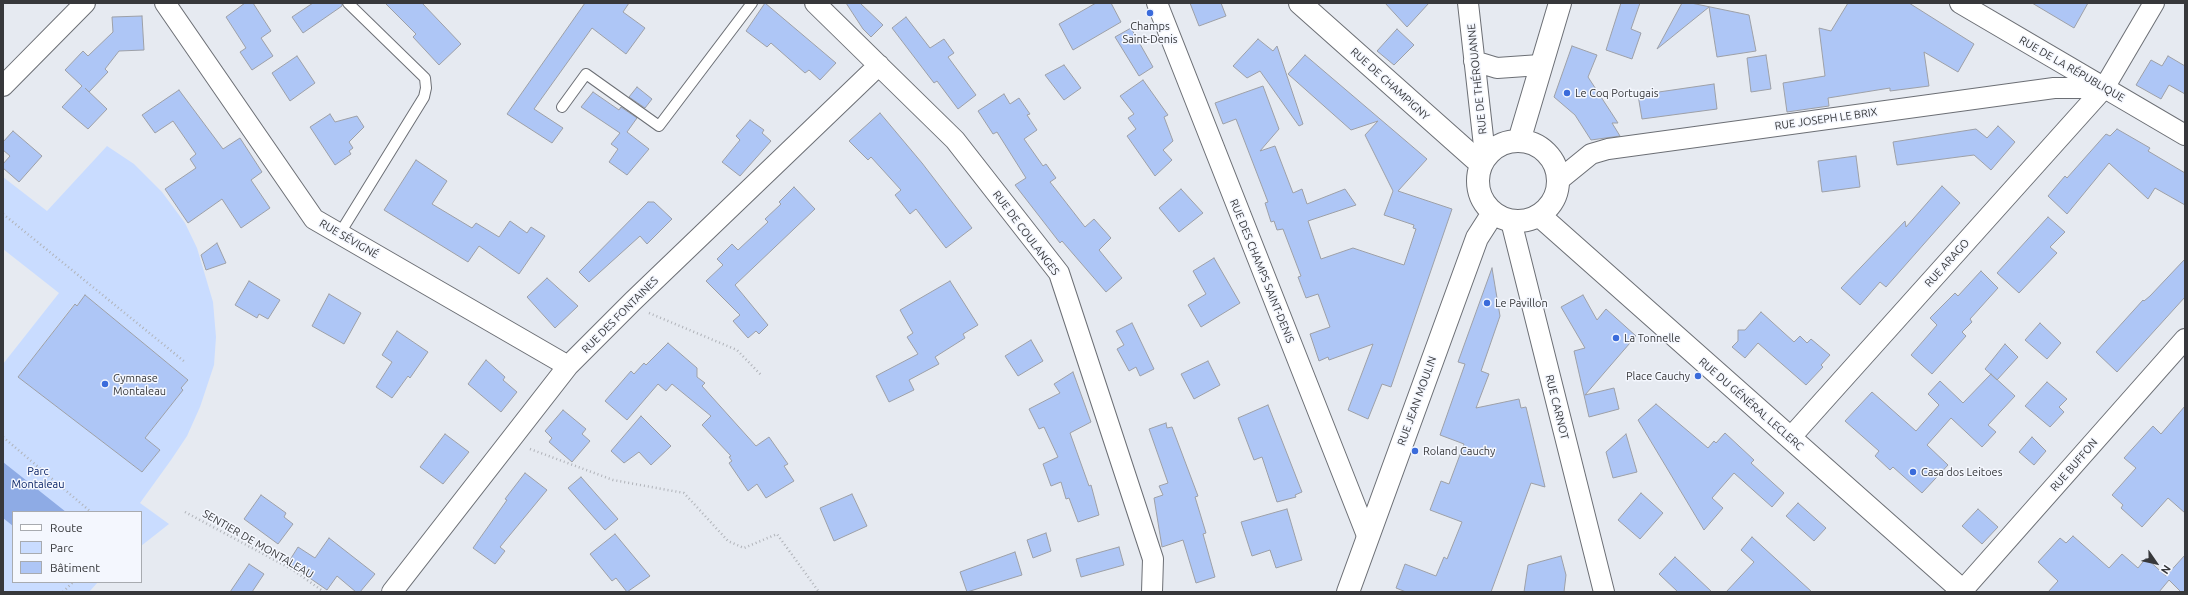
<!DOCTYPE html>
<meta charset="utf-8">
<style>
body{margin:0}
#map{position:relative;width:2188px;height:595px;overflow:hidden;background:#e6eaf1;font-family:Ubuntu,sans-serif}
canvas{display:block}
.frame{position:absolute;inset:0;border:4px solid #37383b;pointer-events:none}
.legend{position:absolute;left:12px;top:511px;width:130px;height:72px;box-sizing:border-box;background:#f4f7fe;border:1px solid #a8abb0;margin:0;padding:5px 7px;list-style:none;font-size:12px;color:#37383b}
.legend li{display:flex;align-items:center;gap:8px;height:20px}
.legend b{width:20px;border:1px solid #a8abb0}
.north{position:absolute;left:2136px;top:543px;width:40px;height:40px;-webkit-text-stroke:3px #f4f7fe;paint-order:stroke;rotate:124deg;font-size:11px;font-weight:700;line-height:16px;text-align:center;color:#37383b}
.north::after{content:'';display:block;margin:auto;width:14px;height:18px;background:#37383b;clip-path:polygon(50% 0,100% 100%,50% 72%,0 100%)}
</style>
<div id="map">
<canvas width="2188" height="595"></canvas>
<div class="frame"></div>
<ul class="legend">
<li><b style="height:5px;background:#fff"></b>Route</li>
<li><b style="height:11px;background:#c9dcff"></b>Parc</li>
<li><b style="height:11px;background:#aec6f6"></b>Bâtiment</li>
</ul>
<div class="north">N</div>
</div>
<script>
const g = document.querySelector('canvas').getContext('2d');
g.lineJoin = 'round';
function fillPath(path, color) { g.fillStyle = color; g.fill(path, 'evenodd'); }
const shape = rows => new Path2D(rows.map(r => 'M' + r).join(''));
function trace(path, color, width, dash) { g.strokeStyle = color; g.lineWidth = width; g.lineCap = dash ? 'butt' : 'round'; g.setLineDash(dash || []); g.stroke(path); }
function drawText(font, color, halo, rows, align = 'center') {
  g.font = font + ' Ubuntu,sans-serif'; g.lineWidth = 3; g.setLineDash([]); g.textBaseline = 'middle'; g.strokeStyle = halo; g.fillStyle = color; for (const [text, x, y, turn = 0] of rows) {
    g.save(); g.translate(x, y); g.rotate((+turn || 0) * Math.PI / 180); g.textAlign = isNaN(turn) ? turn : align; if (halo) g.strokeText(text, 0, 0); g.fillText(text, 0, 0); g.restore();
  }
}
fillPath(shape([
 [107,146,134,164,162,192,185,223,197,248,213,302,216,337,214,365,200,407,187,436,171,460,140,503,169,524,141,546,141,512,13,512,13,582,98,582,89,592,3,592,3,364,59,293,3,249,3,177,47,211],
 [85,295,188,380,181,388,183,390,145,438,160,450,142,472,18,377,74,304,77,306]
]), '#c9dcff');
fillPath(shape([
 [3,462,66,512,13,512,13,526,3,518]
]), '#8eabe5');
const building = shape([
 [245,3,253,3,271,31,261,38,273,56,252,70,240,52,246,48,226,17,245,3],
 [313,3,342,3,342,6,303,33,292,17,313,3],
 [385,3,422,3,461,44,439,65,413,37,416,34,385,3],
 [585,3,629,3,623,12,645,28,626,54,592,28,534,109,563,128,552,143,507,114,585,3],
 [765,3,836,63,820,80,809,70,805,73,771,43,767,47,746,31,765,3],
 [846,3,860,3,883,25,871,37,863,29,846,3],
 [1096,3,1111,3,1121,22,1073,50,1059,24,1096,3],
 [1190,3,1221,3,1226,16,1199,26,1190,3],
 [1385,3,1429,3,1407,27,1385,3],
 [1621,3,1640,3,1631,29,1641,33,1632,59,1606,50,1621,3],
 [1682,3,1691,3,1749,15,1756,51,1717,57,1709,7,1657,49,1682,3],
 [1848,3,1909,3,1974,44,1958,72,1924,52,1929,86,1890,91,1890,88,1828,98,1829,106,1787,112,1783,83,1825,76,1819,28,1831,31,1848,3],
 [2032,3,2088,3,2074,28,2032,3],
 [142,16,144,50,119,51,105,69,108,72,89,92,85,88,107,109,88,129,62,107,82,86,65,70,83,51,88,56,113,32,112,17,142,16],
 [906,17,930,48,944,39,954,53,948,57,976,95,958,109,937,81,934,83,892,28,906,17],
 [1131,28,1153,67,1139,76,1115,37,1131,28],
 [1397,29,1414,45,1394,65,1377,51,1397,29],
 [1258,39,1273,51,1277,46,1303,124,1299,126,1260,71,1247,78,1233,66,1258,39],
 [1572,46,1597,55,1588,77,1618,123,1612,123,1620,136,1591,140,1575,115,1554,97,1572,46],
 [1305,55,1427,159,1398,191,1452,209,1391,387,1382,384,1368,419,1348,410,1373,344,1329,360,1328,357,1319,361,1310,334,1330,327,1318,294,1306,298,1298,277,1301,276,1283,229,1277,230,1274,221,1271,222,1265,203,1268,202,1236,119,1223,124,1215,103,1263,86,1279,129,1260,151,1275,146,1293,193,1302,189,1307,204,1345,189,1356,205,1308,221,1321,259,1353,248,1404,265,1416,229,1413,228,1414,225,1384,215,1393,191,1365,135,1378,121,1351,130,1288,74,1305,55],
 [1766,55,1771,89,1751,92,1747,58,1766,55],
 [297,56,315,83,290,101,272,73,297,56],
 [2168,56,2185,66,2185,94,2169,85,2161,99,2136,85,2151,60,2162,66,2168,56],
 [1064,65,1081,88,1064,100,1045,75,1064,65],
 [1143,80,1168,115,1164,117,1173,141,1163,150,1172,160,1155,176,1127,136,1136,129,1128,118,1134,114,1120,96,1143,80],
 [1714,84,1717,109,1642,119,1638,95,1714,84],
 [637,87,652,99,645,108,629,97,637,87],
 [179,90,223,149,240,138,262,172,251,180,270,208,241,228,222,199,188,223,165,189,196,168,190,159,196,154,173,121,155,133,142,115,179,90],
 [593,92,619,110,621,107,637,118,627,132,649,149,627,175,609,162,618,149,611,144,620,133,581,107,593,92],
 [1004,94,1010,104,1019,98,1030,114,1027,115,1037,130,1024,139,1043,166,1046,164,1056,178,1050,182,1085,227,1094,219,1111,238,1099,250,1122,278,1106,292,1062,241,1060,243,1015,185,1026,178,997,132,993,134,978,111,1004,94],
 [880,113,922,163,972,228,946,248,916,209,910,214,895,195,901,190,871,157,868,160,849,141,880,113],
 [330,114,335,122,357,116,364,127,349,142,353,148,349,151,351,154,335,165,310,127,330,114],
 [750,120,764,130,762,133,771,141,740,176,722,162,740,140,736,136,750,120],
 [1998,126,2015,142,1991,170,1974,155,1897,165,1893,142,1976,129,1987,138,1998,126],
 [2117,129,2150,148,2148,151,2185,173,2185,205,2155,188,2148,199,2109,163,2067,214,2048,196,2065,176,2067,178,2106,134,2110,136,2117,129],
 [13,131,42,156,19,182,3,168,3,164,10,156,3,150,3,142,13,131],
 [1856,156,1860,187,1822,192,1818,161,1856,156],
 [416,160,447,181,432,204,472,228,476,223,499,237,510,221,527,233,531,227,545,236,519,274,479,246,468,262,384,210,416,160],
 [1942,186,1960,203,1886,287,1880,282,1860,305,1841,288,1905,221,1906,227,1942,186],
 [794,187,815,209,735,285,768,325,759,334,756,331,748,338,733,321,740,315,706,281,723,265,717,259,732,244,738,250,768,222,765,219,781,204,779,202,794,187],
 [1181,189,1203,213,1179,232,1159,208,1181,189],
 [648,202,654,202,672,219,647,244,640,236,589,282,579,272,648,202],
 [2048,217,2065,232,2050,247,2057,253,2019,293,1997,273,2048,217],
 [217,243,226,263,206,270,201,255,217,243],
 [1214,258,1240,303,1201,327,1188,305,1206,294,1193,271,1214,258],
 [2185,259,2185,297,2117,372,2096,352,2143,300,2144,301,2150,296,2185,259],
 [1492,268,1500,316,1481,371,1489,374,1476,408,1519,399,1521,408,1526,407,1545,487,1531,483,1491,592,1406,592,1396,588,1405,564,1436,576,1444,557,1447,559,1462,522,1430,510,1441,481,1449,484,1464,444,1440,435,1465,364,1458,362,1492,268],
 [1981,271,1998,288,1970,319,1972,322,1962,332,1966,336,1932,374,1911,355,1937,325,1930,318,1955,293,1958,296,1981,271],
 [547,278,578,306,555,328,527,297,547,278],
 [249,281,280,300,268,319,259,314,257,318,235,305,249,281],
 [950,281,978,325,963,334,965,338,935,357,939,364,909,380,914,390,889,402,876,376,918,354,907,337,913,333,900,310,950,281],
 [329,294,361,313,344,344,312,326,329,294],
 [85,295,188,380,181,388,183,390,145,438,160,450,142,472,18,377,75,304,77,306,85,295],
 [1583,295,1597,320,1606,309,1636,336,1585,395,1614,388,1619,409,1589,417,1574,351,1585,348,1561,307,1583,295],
 [1761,312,1794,342,1800,336,1807,343,1811,339,1830,355,1821,365,1823,367,1806,385,1758,343,1745,358,1732,347,1738,341,1738,330,1745,330,1761,312],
 [1132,323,1154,369,1140,376,1136,367,1129,371,1117,349,1124,345,1116,331,1132,323],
 [2040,323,2061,343,2047,359,2025,340,2040,323],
 [397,331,428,352,410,378,408,376,392,398,376,387,392,362,382,355,397,331],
 [1031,340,1043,361,1018,376,1005,356,1031,340],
 [668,343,697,368,697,377,705,383,702,386,756,446,769,437,788,464,784,466,794,481,766,498,757,484,748,491,729,463,732,461,729,457,731,456,702,425,711,416,672,384,666,391,658,384,627,420,605,401,631,371,634,374,644,363,646,365,668,343],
 [2005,344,2018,357,1997,380,1985,369,2005,344],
 [486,360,505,377,503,380,517,392,501,412,468,384,486,360],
 [1208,361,1220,385,1194,399,1181,374,1208,361],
 [1073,372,1091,422,1070,433,1089,486,1091,485,1099,515,1078,522,1069,498,1066,499,1061,482,1051,486,1043,464,1058,457,1044,427,1039,429,1029,409,1060,393,1054,384,1073,372],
 [1991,374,2015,396,1988,425,1996,432,1982,447,1951,418,1927,445,1948,465,1922,493,1893,467,1890,470,1875,456,1879,451,1845,421,1872,392,1916,431,1939,405,1928,394,1940,381,1963,403,1991,374],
 [2047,382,2067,399,2059,407,2064,412,2050,427,2025,406,2047,382],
 [1656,404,1708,448,1714,441,1716,443,1725,433,1754,460,1751,463,1784,493,1772,507,1734,473,1712,498,1723,508,1704,530,1638,420,1656,404],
 [1268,405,1302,492,1295,495,1296,497,1277,502,1262,457,1254,460,1238,418,1268,405],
 [2185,406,2185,513,2168,498,2142,527,2121,508,2123,505,2112,495,2136,468,2124,458,2153,426,2161,434,2185,406],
 [563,410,586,429,582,434,590,441,572,462,549,442,552,438,545,431,563,410],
 [641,416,671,446,651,465,639,452,624,463,611,451,641,416],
 [1166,423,1167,428,1172,427,1198,496,1195,497,1206,533,1203,534,1215,577,1196,583,1183,540,1162,547,1154,498,1163,495,1159,486,1168,483,1149,429,1166,423],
 [445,434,469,452,443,484,420,467,445,434],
 [1626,434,1637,472,1613,478,1606,452,1626,434],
 [2032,437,2046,451,2034,465,2019,452,2032,437],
 [525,473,547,490,500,547,505,551,495,564,473,548,507,500,505,499,525,473],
 [581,477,618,519,605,530,568,488,581,477],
 [1641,493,1663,513,1640,539,1618,520,1641,493],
 [852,494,867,526,834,541,820,508,852,494],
 [261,495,286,513,284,517,293,524,278,544,244,519,261,495],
 [1798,503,1826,528,1814,541,1786,516,1798,503],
 [1287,509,1302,560,1276,568,1270,550,1252,556,1241,522,1287,509],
 [1978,509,1998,527,1982,544,1962,526,1978,509],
 [1046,533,1051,551,1033,558,1027,540,1046,533],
 [615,534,650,576,627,592,616,578,612,581,590,554,615,534],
 [2073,536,2109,568,2122,554,2138,568,2146,558,2166,576,2185,555,2185,592,2181,592,2169,580,2159,592,2048,592,2058,581,2038,562,2060,538,2066,543,2073,536],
 [1752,537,1812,592,1726,592,1754,562,1741,550,1752,537],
 [329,538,375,574,360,592,356,592,337,576,327,590,288,563,298,547,315,558,329,538],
 [1119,547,1124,565,1081,577,1076,559,1119,547],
 [1015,552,1022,575,967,592,960,572,1015,552],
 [1561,556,1566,575,1564,592,1524,592,1528,565,1561,556],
 [1675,557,1712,592,1678,592,1659,574,1675,557],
 [249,564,264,574,252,592,230,592,249,564]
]);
fillPath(building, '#aec6f6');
trace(building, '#9da0a7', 1);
const lane = shape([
 [562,107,586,74,659,126,752,3],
 [340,233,424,97,426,88,425,78,348,3]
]);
const street = shape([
 [165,3,314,219,568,366],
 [815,3,955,140,1059,273,1153,559,1152,592],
 [1157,3,1368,538],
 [1468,3,1485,155],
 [1960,3,2185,135],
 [1474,61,1497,68,1540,65],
 [3,86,85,3],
 [1559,180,1591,154,1608,149,2054,88,2104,88],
 [1511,221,1604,592],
 [1790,438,2104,88,2154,3],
 [1962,591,2185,339],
 [392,592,568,366,633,301,879,65]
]);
const secondary = shape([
 [1300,3,1481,164],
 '1478 181a40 40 0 1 1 80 0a40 40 0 1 1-80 0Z',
 [1519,141,1560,3],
 [1540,216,1964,592],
 [1348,592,1477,238,1493,213]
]);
trace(lane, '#6c6f75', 12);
trace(street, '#6c6f75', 22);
trace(secondary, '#6c6f75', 24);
trace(shape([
 [3,214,185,362],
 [649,313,737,350,761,375],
 [3,437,91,512],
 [530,449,613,480,684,493,728,541,744,548,777,534,819,592],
 [185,512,293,570,324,592],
 [63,592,73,582]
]), '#b0b3b9', 2.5, [1, 3]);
trace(lane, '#fff', 10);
trace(street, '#fff', 20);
trace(secondary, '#fff', 22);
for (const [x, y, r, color] of [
 [1150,13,4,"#3a6bdb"],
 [1567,93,4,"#3a6bdb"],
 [1487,303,4,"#3a6bdb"],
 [1616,338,4,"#3a6bdb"],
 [1698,376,4,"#3a6bdb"],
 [105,384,4,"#3a6bdb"],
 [1415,451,4,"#3a6bdb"],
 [1913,472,4,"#3a6bdb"]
]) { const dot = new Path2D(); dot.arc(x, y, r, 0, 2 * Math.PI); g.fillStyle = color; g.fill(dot); trace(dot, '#f4f7fe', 1.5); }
drawText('11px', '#37383b', '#f4f7fe', [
 ["Champs",1150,26,"center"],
 ["Saint-Denis",1150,39,"center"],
 ["Le Coq Portugais",1575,93],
 ["Le Pavillon",1495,303],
 ["La Tonnelle",1624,338],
 ["Place Cauchy",1690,376,"right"],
 ["Gymnase",113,378],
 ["Montaleau",113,391],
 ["Roland Cauchy",1423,451],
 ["Casa dos Leitoes",1921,472]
], 'left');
drawText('11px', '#37383b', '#f4f7fe', [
 ["RUE DE LA RÉPUBLIQUE",2072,69,30],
 ["RUE DE THÉROUANNE",1477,79,-96],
 ["RUE DE CHAMPIGNY",1390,84,42],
 ["RUE JOSEPH LE BRIX",1826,119,-8],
 ["RUE DE COULANGES",1026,233,53],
 ["RUE SÉVIGNÉ",349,239,30],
 ["RUE ARAGO",1947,263,-48],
 ["RUE DES CHAMPS SAINT-DENIS",1262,271,68],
 ["RUE DES FONTAINES",620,315,-45],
 ["RUE JEAN MOULIN",1417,401,-70],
 ["RUE DU GÉNÉRAL LECLERC",1751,404,41],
 ["RUE CARNOT",1557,407,76],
 ["RUE BUFFON",2074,465,-49],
 ["SENTIER DE MONTALEAU",258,544,30]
]);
drawText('11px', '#092366', '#f4f7fe', [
 ["Parc",38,471],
 ["Montaleau",38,484]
]);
</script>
